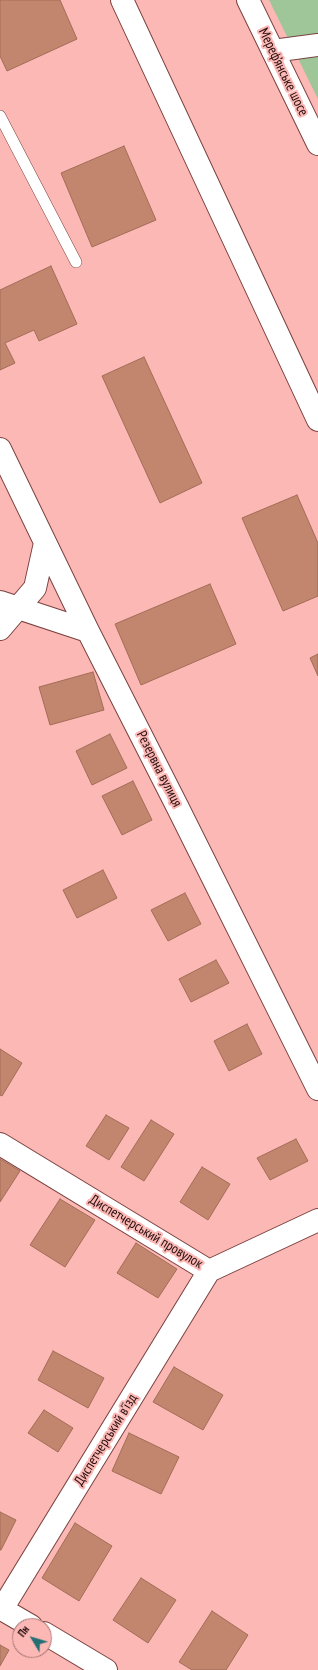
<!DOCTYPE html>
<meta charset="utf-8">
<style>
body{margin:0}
#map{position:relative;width:318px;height:1670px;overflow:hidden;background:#fcb8b5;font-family:"PT Sans Narrow",sans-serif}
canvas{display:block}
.north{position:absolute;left:12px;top:1618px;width:40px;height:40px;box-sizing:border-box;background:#fcb8b5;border:1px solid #a67472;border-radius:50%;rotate:308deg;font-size:11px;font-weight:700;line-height:16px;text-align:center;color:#240d0d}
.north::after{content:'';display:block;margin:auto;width:14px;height:18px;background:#246f74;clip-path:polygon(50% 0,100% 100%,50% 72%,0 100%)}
</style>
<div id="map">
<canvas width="318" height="1670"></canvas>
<div class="north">Пн</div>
</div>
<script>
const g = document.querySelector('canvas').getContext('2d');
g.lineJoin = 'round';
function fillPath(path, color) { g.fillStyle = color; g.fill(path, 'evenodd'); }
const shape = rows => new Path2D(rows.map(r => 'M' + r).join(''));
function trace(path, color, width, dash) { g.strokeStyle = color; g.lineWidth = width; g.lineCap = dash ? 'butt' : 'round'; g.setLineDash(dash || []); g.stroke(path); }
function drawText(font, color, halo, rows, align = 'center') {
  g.font = font + ' "PT Sans Narrow",sans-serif'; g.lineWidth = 4; g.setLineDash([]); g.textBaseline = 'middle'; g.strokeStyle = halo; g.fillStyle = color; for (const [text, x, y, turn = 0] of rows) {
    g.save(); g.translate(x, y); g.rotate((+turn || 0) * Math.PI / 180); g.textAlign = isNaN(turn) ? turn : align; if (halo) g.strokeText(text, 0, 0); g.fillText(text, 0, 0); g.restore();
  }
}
fillPath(shape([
 [269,0,318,0,318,99]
]), '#9ec699');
const building = shape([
 [0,0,60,0,77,39,7,71,0,56,0,0],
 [124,146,156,220,92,247,61,173,124,146],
 [51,266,77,324,39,341,34,330,5,343,15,363,0,370,0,290,51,266],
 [144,357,202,483,160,503,102,376,144,357],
 [297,495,318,543,318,596,283,611,242,518,297,495],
 [210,584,236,644,141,685,115,624,210,584],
 [318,654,318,676,310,658,318,654],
 [93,672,104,710,50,725,39,687,93,672],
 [110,734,127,768,92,785,76,751,110,734],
 [133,781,152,820,122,835,102,796,133,781],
 [103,870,117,898,77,918,63,890,103,870],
 [185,893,201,924,168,941,151,910,185,893],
 [216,960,229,983,191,1002,179,979,216,960],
 [247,1024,262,1054,229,1071,214,1041,247,1024],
 [0,1049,22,1063,2,1096,0,1095,0,1049],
 [106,1115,129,1128,109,1160,86,1146,106,1115],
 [151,1120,174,1134,144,1181,121,1167,151,1120],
 [296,1139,308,1161,270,1180,257,1158,296,1139],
 [0,1159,20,1171,0,1202,0,1159],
 [202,1167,230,1184,208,1220,180,1202,202,1167],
 [60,1199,95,1220,65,1267,30,1245,60,1199],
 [136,1243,177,1269,158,1298,117,1273,136,1243],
 [53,1351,104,1378,88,1408,38,1380,53,1351],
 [174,1367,223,1395,203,1430,153,1402,174,1367],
 [44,1410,73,1428,58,1452,28,1433,44,1410],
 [129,1433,179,1457,161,1494,112,1471,129,1433],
 [0,1512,16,1520,1,1550,0,1550,0,1512],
 [75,1523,112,1546,79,1601,42,1578,75,1523],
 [141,1578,176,1600,148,1643,113,1620,141,1578],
 [212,1611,248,1635,226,1670,192,1670,179,1662,212,1611],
 [0,1645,9,1650,0,1666,0,1645]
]);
fillPath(building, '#c2866f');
trace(building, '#a36c56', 1);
const service = shape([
 [0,116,76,262]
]);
const minor = shape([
 [122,0,318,420],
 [273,51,318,45],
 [0,449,88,631,177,806,318,1089],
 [0,602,88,631],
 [0,629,35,588,45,543],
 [0,1144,209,1271,318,1220],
 [0,1608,31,1626],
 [2,1609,209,1271],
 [44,1633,106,1670]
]);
const trunk = shape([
 [248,0,318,144]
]);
trace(service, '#7a4240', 12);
trace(minor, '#7a4240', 24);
trace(trunk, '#7a4240', 24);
trace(service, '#fff', 11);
trace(minor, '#fff', 22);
trace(trunk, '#fff', 22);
drawText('14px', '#240d0d', '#fcb8b5', [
 ["Мереф’янське шосе",283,72,64],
 ["Резервна вулиця",159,769,63],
 ["Диспетчерський провулок",146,1232,31],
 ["Диспетчерський в’їзд",106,1440,-58]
]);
</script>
